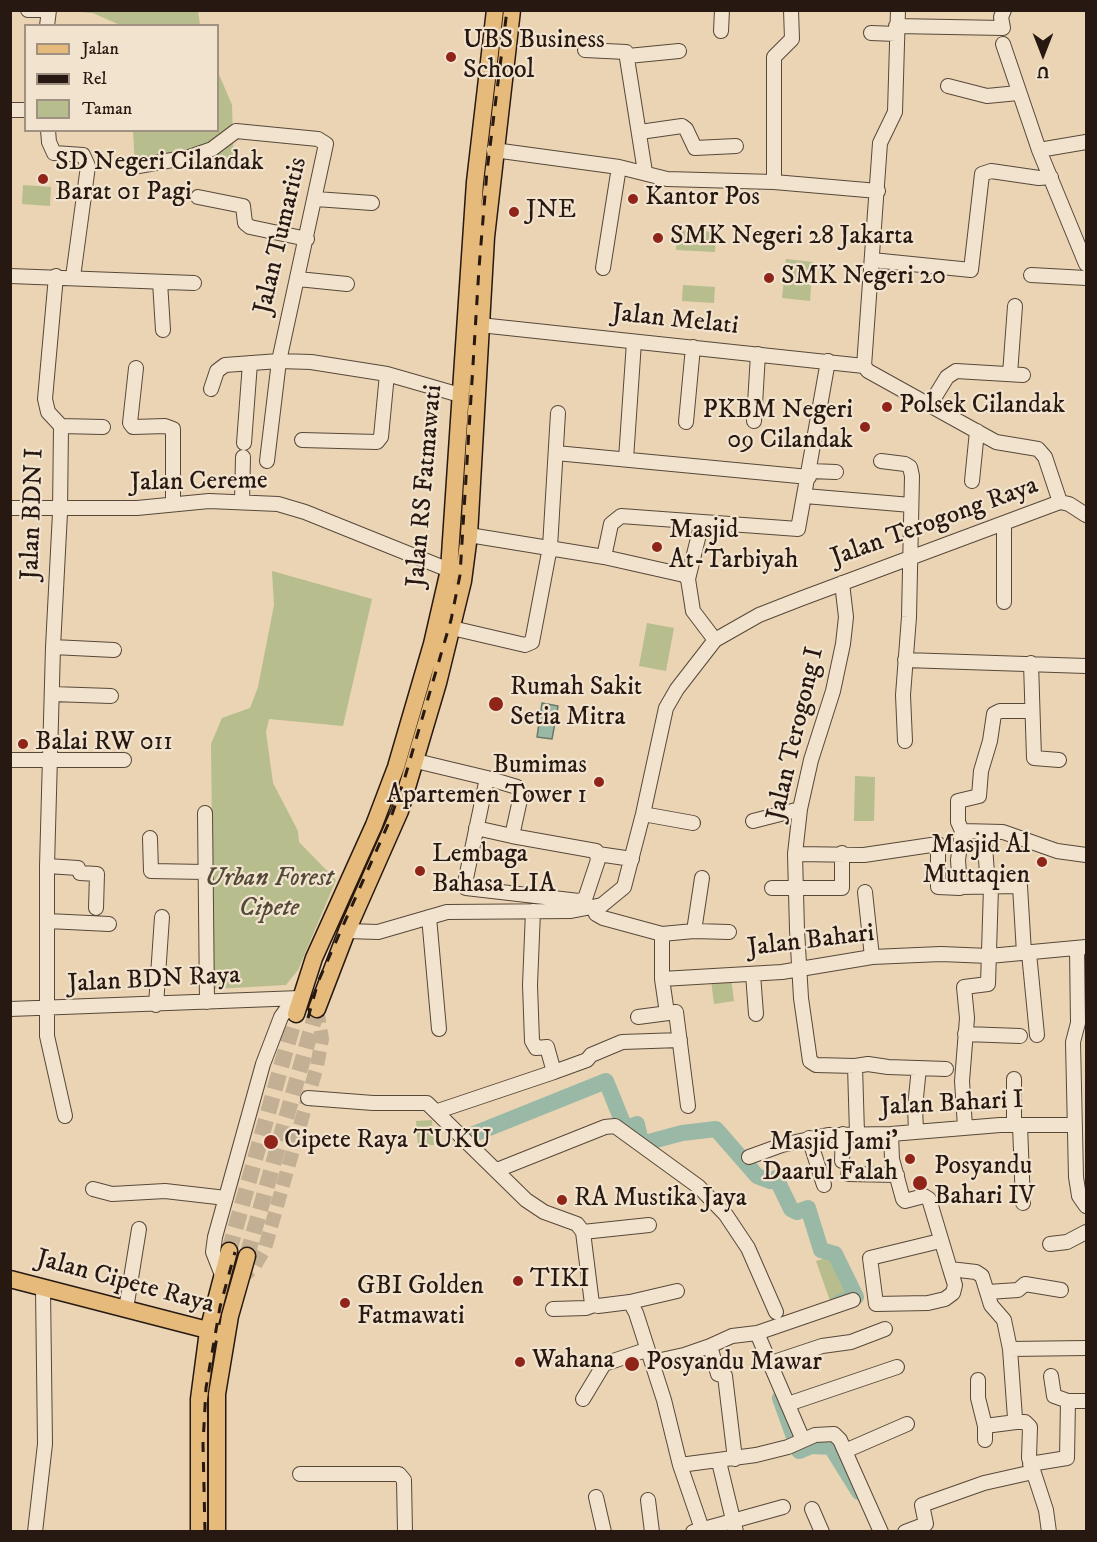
<!DOCTYPE html>
<style>
body{margin:0}
#map{position:relative;width:1097px;height:1542px;overflow:hidden;background:#ead4b3;font-family:"IM FELL DW Pica",serif}
canvas{display:block}
.frame{position:absolute;inset:0;border:12px solid #271912;pointer-events:none}
.legend{position:absolute;left:24px;top:24px;width:195px;height:108px;box-sizing:border-box;background:#f1e3ce;border:2px solid #a09283;margin:0;padding:8px 10px;list-style:none;font-size:18px;color:#271912}
.legend li{display:flex;align-items:center;gap:12px;height:30px}
.legend b{width:30px;border:2px solid #a09283}
.north{position:absolute;left:1013px;top:24px;width:60px;height:60px;-webkit-text-stroke:4px #f1e3ce;paint-order:stroke;rotate:180deg;font-size:16px;font-weight:700;line-height:24px;text-align:center;color:#271912}
.north::after{content:'';display:block;margin:auto;width:21px;height:27px;background:#271912;clip-path:polygon(50% 0,100% 100%,50% 72%,0 100%)}
</style>
<div id="map">
<canvas width="1097" height="1542"></canvas>
<div class="frame"></div>
<ul class="legend">
<li><b style="height:8px;background:#e5ba7a"></b>Jalan</li>
<li><b style="height:8px;background:#271912"></b>Rel</li>
<li><b style="height:16px;background:#b7bd8c"></b>Taman</li>
</ul>
<div class="north">U</div>
</div>
<script>
const g = document.querySelector('canvas').getContext('2d');
g.lineJoin = 'round';
function fillPath(path, color) { g.fillStyle = color; g.fill(path, 'evenodd'); }
const shape = rows => new Path2D(rows.map(r => 'M' + r).join(''));
function trace(path, color, width, dash) { g.strokeStyle = color; g.lineWidth = width; g.lineCap = dash ? 'butt' : 'round'; g.setLineDash(dash || []); g.stroke(path); }
function drawText(font, color, halo, rows, align = 'center') {
  g.font = font + ' "IM FELL DW Pica",serif'; g.lineWidth = 4.5; g.setLineDash([]); g.textBaseline = 'middle'; g.strokeStyle = halo; g.fillStyle = color; for (const [text, x, y, turn = 0] of rows) {
    g.save(); g.translate(x, y); g.rotate((+turn || 0) * Math.PI / 180); g.textAlign = isNaN(turn) ? turn : align; if (halo) g.strokeText(text, 0, 0); g.fillText(text, 0, 0); g.restore();
  }
}
fillPath(shape([
 [68,11,198,11,200,25,120,25,93,13],
 [218,72,232,105,234,168,169,160,135,167,133,131,218,130],
 [23,185,51,187,50,206,22,204],
 [676,230,716,232,715,252,676,250],
 [786,259,813,262,810,301,782,298],
 [683,285,715,287,714,303,682,301],
 [272,571,372,599,343,726,269,719,266,732,273,783,298,831,299,842,336,880,298,970,286,985,214,989,211,744,222,718,250,708,258,687,274,605],
 [647,623,674,628,666,671,639,666],
 [855,776,875,777,874,821,854,821],
 [731,977,734,1001,714,1004,711,980],
 [432,1120,434,1145,418,1146,416,1121],
 [833,1256,846,1295,830,1301,816,1261]
]), '#b7bd8c');
const water = shape([
 [542,703,558,706,552,739,537,737,542,703]
]);
fillPath(water, '#99b9a6');
trace(water, '#6b796b', 1.5);
trace(shape([
 [469,1136,606,1081,625,1128,637,1124,640,1137,645,1143,682,1133,716,1129,757,1176,770,1181,776,1178,791,1209,797,1212,808,1208,821,1250,835,1254,856,1297,840,1302],
 [780,1398,799,1451,811,1446,831,1447,859,1492]
]), '#99b9a6', 16);
trace(shape([
 [240,1279,254,1267,265,1248,317,1066,322,1039,317,1009]
]), '#c3af93', 14, [14, 7]);
trace(shape([
 [229,1251,296,1014],
 [247,1256,317,1009]
]), '#c3af93', 16, [16, 8]);
const minor = shape([
 [28,10,44,10],
 [47,26,49,10],
 [896,26,1003,28,1001,17,1004,10],
 [721,31,722,10],
 [871,33,896,34],
 [1003,44,1039,150,1086,264],
 [585,50,626,52,645,172],
 [628,56,679,51],
 [948,86,987,96,1018,93],
 [10,110,26,110],
 [48,130,49,142,54,153,83,155,88,166,73,277],
 [640,132,682,126,686,129,695,148,736,146],
 [494,150,619,167,667,179,774,182,878,191],
 [1039,150,1086,142],
 [133,167,189,157,212,149,236,131,318,139,326,144,279,361,267,461],
 [774,182,774,57,792,39,791,10],
 [198,197,243,206,245,223,250,227,307,239],
 [316,199,372,203],
 [872,260,971,270,982,174,991,171,1039,178,1051,177],
 [603,268,619,167],
 [1031,275,1086,278],
 [10,276,194,283],
 [56,276,45,399,48,412,61,426,60,513,53,647,47,866,47,1036,65,1116],
 [298,279,347,284],
 [160,282,163,330],
 [480,325,864,366],
 [864,366,880,143,895,112,898,10],
 [864,366,868,371,996,442,1038,449,1045,457,1060,502],
 [136,368,130,423,133,427,165,426,173,429,173,503],
 [1010,374,1015,306],
 [211,389,217,371,225,365,279,361,311,362,387,374,460,395],
 [931,403,947,377,956,371,1023,375],
 [754,421,758,354],
 [686,422,693,347],
 [61,426,103,427],
 [302,440,377,442,381,437,387,374],
 [244,443,250,363],
 [556,453,809,477],
 [626,459,634,342],
 [881,461,905,464,910,467,912,476,909,617,903,695,905,741],
 [810,471,836,472],
 [972,481,977,431],
 [805,496,911,505],
 [242,502,243,457],
 [10,508,137,508,209,501,278,504,305,512,449,570],
 [1004,524,1004,602],
 [469,535,604,557,684,575,688,579,693,611,715,640],
 [604,557,611,524,621,516,798,529,828,361],
 [688,579,702,522],
 [842,583,846,617,843,644,833,691,811,760,800,809,795,854,797,930,801,998,810,1061,816,1065,855,1066,857,1133],
 [452,628,525,645,532,642,550,547,558,413],
 [53,647,114,650],
 [905,660,1086,666],
 [1031,663,1034,758,1059,760],
 [52,694,111,696],
 [10,760,124,760],
 [416,761,487,778,517,787,521,795,512,836,596,851,598,860,585,899,579,901,466,888,465,883,487,778],
 [205,813,207,1002],
 [643,814,693,823],
 [753,821,800,809],
 [476,828,512,836],
 [962,831,958,860,960,887,1020,886,1024,953],
 [962,831,958,822,958,801,979,796,981,771,990,741,994,714,1000,711,1032,711],
 [962,831,1003,832,1057,851,1086,855],
 [984,832,988,887],
 [150,838,151,871,205,872],
 [598,854,632,859],
 [795,854,864,855,938,844,938,887,960,888],
 [47,866,78,868,80,873,97,874,96,908],
 [772,888,842,888,842,853],
 [865,892,872,957],
 [593,907,596,914,603,918,662,934,662,979,667,1013],
 [429,917,439,1029],
 [48,921,109,924],
 [347,931,378,932,447,912,571,911,602,905,624,887,643,814,666,708,677,689,715,640,759,615,800,599,1060,502,1069,504,1086,515],
 [694,931,702,878],
 [662,934,694,931,729,932],
 [1077,949,1078,1023,1073,1042,1076,1177,1079,1196,1086,1206],
 [1029,953,1037,1035],
 [753,974,756,1014],
 [662,979,782,972,872,957,941,954,989,956,1086,947],
 [156,1005,162,917],
 [10,1009,300,998],
 [638,1017,676,1012,688,1106],
 [965,1034,1020,1036],
 [855,1066,868,1064,888,1067,946,1069],
 [554,1072,587,1060,591,1055,622,1042,680,1040],
 [1014,1079,1014,1125],
 [308,1098,373,1103,427,1103,526,1200,544,1212,577,1224,583,1232,592,1304,598,1306,630,1302],
 [438,1111,554,1072,547,1047,536,1048,532,1041,530,985,533,911],
 [1020,1125,1023,1203],
 [965,1127,962,1081,967,1018,964,987,988,984,991,887],
 [916,1131,915,1107,919,1068],
 [891,1134,892,1159,903,1199,905,1201,924,1196,929,1199,950,1269,976,1272,982,1276,991,1305,1004,1320,1010,1349,1015,1418,1016,1422,1025,1422,1030,1427,1029,1458,1046,1510,1049,1532],
 [809,1138,824,1185],
 [749,1157,782,1145,828,1135,891,1134,1000,1125,1075,1125],
 [842,1161,843,1134],
 [497,1170,605,1127,615,1126,699,1187,726,1215,748,1248,776,1312],
 [848,1174,897,1175],
 [93,1189,112,1194,165,1191,226,1198],
 [583,1232,649,1225],
 [940,1241,870,1258,876,1304,928,1303,945,1299,953,1293,955,1285,950,1269],
 [1050,1244,1067,1242,1086,1232],
 [222,1275,213,1252,215,1237,263,1064,281,1017,286,1010,299,1004],
 [988,1292,1018,1290,1025,1284,1061,1290],
 [630,1302,636,1313,664,1400,680,1465,702,1529],
 [630,1302,677,1291],
 [126,1309,139,1229],
 [553,1309,586,1308,594,1305],
 [757,1333,853,1300],
 [1010,1349,1086,1348],
 [652,1362,684,1355,710,1346],
 [771,1363,822,1346,851,1342,885,1329],
 [978,1380,978,1398,985,1426],
 [583,1399,604,1364,646,1350],
 [1068,1401,1086,1401],
 [788,1404,897,1367],
 [985,1440,985,1426,1016,1422],
 [845,1451,907,1424],
 [735,1459,725,1376,718,1374,710,1346,732,1336,757,1333,803,1440],
 [1030,1464,1067,1458,1068,1401,1054,1396,1051,1376],
 [680,1465,756,1455,788,1447,815,1435,834,1434,840,1440,881,1532],
 [720,1466,736,1532],
 [300,1474,399,1474,404,1480,405,1532],
 [596,1497,604,1532],
 [648,1500,652,1532],
 [812,1509,822,1532],
 [35,1532,45,1444,43,1289],
 [693,1532,783,1507],
 [905,1532,926,1524,922,1505,984,1483,1033,1472]
]);
const major = shape([
 [317,1009,347,931,400,811,438,683,463,581,469,535,486,237,512,10],
 [296,1014,314,958,374,825,396,767,432,644,449,570,475,182,495,10],
 [10,1279,219,1333],
 [199,1532,199,1399,208,1331,229,1251],
 [217,1532,217,1394,230,1316,247,1256]
]);
trace(minor, '#58483a', 16);
trace(major, '#271912', 19);
trace(minor, '#f1e3ce', 14);
trace(major, '#e5ba7a', 16);
trace(shape([
 [308,1018,318,982,390,820,405,777,451,620,460,575,479,268,487,171,507,10],
 [205,1532,203,1444,206,1388,220,1307,235,1252]
]), '#271912', 3, [10, 10]);
for (const [x, y, r, color] of [
 [451,57,6,"#8f2418"],
 [43,179,6,"#8f2418"],
 [633,199,6,"#8f2418"],
 [514,212,6,"#8f2418"],
 [658,238,6,"#8f2418"],
 [769,278,6,"#8f2418"],
 [887,407,6,"#8f2418"],
 [865,427,6,"#8f2418"],
 [657,547,6,"#8f2418"],
 [496,704,8,"#8f2418"],
 [23,744,6,"#8f2418"],
 [599,782,6,"#8f2418"],
 [1042,862,6,"#8f2418"],
 [420,871,6,"#8f2418"],
 [271,1142,8,"#8f2418"],
 [910,1159,6,"#8f2418"],
 [920,1183,8,"#8f2418"],
 [562,1200,6,"#8f2418"],
 [518,1281,6,"#8f2418"],
 [345,1303,6,"#8f2418"],
 [520,1362,6,"#8f2418"],
 [632,1364,8,"#8f2418"]
]) { const dot = new Path2D(); dot.arc(x, y, r, 0, 2 * Math.PI); g.fillStyle = color; g.fill(dot); trace(dot, '#f1e3ce', 2); }
drawText('26px', '#271912', '#f1e3ce', [
 ["UBS Business",463,42],
 ["School",463,72],
 ["SD Negeri Cilandak",55,164],
 ["Barat 01 Pagi",55,194],
 ["Kantor Pos",645,199],
 ["JNE",526,212],
 ["SMK Negeri 28 Jakarta",670,238],
 ["SMK Negeri 20",781,278],
 ["Polsek Cilandak",899,407],
 ["PKBM Negeri",853,412,"right"],
 ["09 Cilandak",853,442,"right"],
 ["Masjid",669,532],
 ["At-Tarbiyah",669,562],
 ["Rumah Sakit",510,689],
 ["Setia Mitra",510,719],
 ["Balai RW 011",35,744],
 ["Bumimas",587,767,"right"],
 ["Apartemen Tower 1",587,797,"right"],
 ["Masjid Al",1030,847,"right"],
 ["Muttaqien",1030,877,"right"],
 ["Lembaga",432,856],
 ["Bahasa LIA",432,886],
 ["Cipete Raya TUKU",284,1142],
 ["Masjid Jami'",898,1144,"right"],
 ["Daarul Falah",898,1174,"right"],
 ["Posyandu",934,1168],
 ["Bahari IV",934,1198],
 ["RA Mustika Jaya",574,1200],
 ["TIKI",530,1281],
 ["GBI Golden",357,1288],
 ["Fatmawati",357,1318],
 ["Wahana",532,1362],
 ["Posyandu Mawar",646,1364]
], 'left');
drawText('26px', '#271912', '#f1e3ce', [
 ["Jalan Tumaritis",282,236,-77],
 ["Jalan Melati",675,321,6],
 ["Jalan Cereme",199,483,-1],
 ["Jalan RS Fatmawati",426,486,-85],
 ["Jalan BDN I",34,514,-88],
 ["Jalan Terogong Raya",935,523,-20],
 ["Jalan Terogong I",797,734,-77],
 ["Jalan Bahari",811,942,-7],
 ["Jalan BDN Raya",154,981,-3],
 ["Jalan Bahari I",952,1105,-3],
 ["Jalan Cipete Raya",125,1283,15]
]);
drawText('italic 26px', '#524a37', '#f1e3ce', [
 ["Urban Forest",269,880],
 ["Cipete",269,910]
]);
</script>
